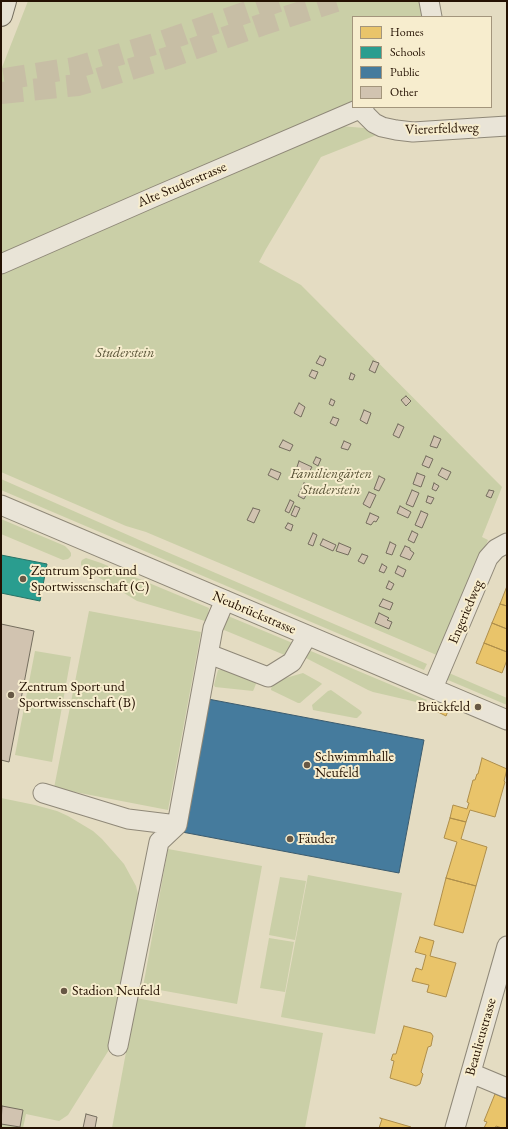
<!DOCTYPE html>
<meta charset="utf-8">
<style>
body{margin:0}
#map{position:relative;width:508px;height:1129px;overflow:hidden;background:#e4dcc2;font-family:"EB Garamond",serif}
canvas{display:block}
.frame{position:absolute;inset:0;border:2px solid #241102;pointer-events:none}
.legend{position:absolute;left:352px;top:16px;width:140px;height:92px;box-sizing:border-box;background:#f7edce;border:1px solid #a3957c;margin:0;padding:5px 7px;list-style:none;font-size:12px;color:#241102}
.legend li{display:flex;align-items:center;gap:8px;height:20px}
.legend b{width:20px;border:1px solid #a3957c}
</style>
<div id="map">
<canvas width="508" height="1129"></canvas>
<div class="frame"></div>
<ul class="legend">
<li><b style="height:11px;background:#e9c46a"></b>Homes</li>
<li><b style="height:11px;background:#2a9d8f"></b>Schools</li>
<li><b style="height:11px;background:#457b9d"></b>Public</li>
<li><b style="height:11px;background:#d1c3b0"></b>Other</li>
</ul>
</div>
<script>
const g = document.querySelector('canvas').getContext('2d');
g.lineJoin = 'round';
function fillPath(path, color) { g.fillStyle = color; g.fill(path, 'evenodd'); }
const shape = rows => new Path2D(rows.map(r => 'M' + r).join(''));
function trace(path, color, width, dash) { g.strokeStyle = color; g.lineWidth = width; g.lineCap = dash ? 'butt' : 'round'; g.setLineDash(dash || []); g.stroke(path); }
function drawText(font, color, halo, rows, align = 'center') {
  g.font = font + ' "EB Garamond",serif'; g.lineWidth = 4; g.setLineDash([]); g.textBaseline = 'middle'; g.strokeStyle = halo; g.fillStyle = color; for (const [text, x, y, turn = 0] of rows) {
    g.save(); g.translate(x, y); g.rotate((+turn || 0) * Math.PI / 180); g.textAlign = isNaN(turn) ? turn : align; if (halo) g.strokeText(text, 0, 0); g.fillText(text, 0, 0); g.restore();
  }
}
fillPath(shape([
 [28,1,422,1,424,17,353,17,353,101,1,254,1,70],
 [341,126,364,128,379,134,321,157,266,249,259,262,301,285,502,487,482,537,488,540,439,656,146,532,126,526,1,472,1,272],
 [1,479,146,543,427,664,424,670,1,490],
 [1,519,65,546,69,550,71,553,71,556,68,559,63,560,1,534],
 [86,558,101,563,209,608,207,619,205,621,137,601,85,569,81,565,81,562,82,560],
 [89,611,201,632,168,810,54,788],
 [228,616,295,644,287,656,224,630,223,628],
 [306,649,427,700,425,704,373,692,368,690,302,656],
 [35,651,71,657,52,762,15,755],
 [228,669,257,681,254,689,253,691,215,687,214,685,218,670],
 [303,673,321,683,322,684,300,703,298,703,271,690,272,682],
 [449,673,507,698,507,705,448,680,446,678],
 [331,690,361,711,362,713,357,718,355,718,313,710,312,705,328,691],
 [1,798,35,805,57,811,68,816,93,831,102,839,124,864,136,886,139,898,112,1045,68,1115,59,1121,26,1114,23,1128,1,1128],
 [168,849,262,866,237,1004,143,987],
 [308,875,402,893,375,1034,281,1017],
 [280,877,306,881,295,940,269,935],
 [269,938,294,942,285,992,260,988],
 [136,998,323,1033,305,1128,112,1128]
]), '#cacfa7');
const homes = shape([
 [507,586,507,606,500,604,507,586],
 [500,604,507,606,507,629,492,623,500,604],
 [492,623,507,629,507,652,484,643,492,623],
 [484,643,507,652,507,660,502,673,476,663,484,643],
 [432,704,448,711,446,716,430,708,432,704],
 [482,758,507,769,504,781,505,782,495,817,470,810,466,822,450,818,453,805,467,809,469,803,467,802,473,780,475,780,477,774,478,774,482,758],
 [450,818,466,822,461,839,487,847,476,886,446,878,457,842,444,838,450,818],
 [446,878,476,886,463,933,434,925,446,878],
 [420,937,434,941,430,956,456,963,446,997,427,992,429,985,412,981,416,968,422,970,426,955,415,952,420,937],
 [404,1026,431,1033,433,1036,431,1046,428,1047,421,1072,423,1074,420,1084,416,1086,390,1078,394,1061,391,1060,393,1054,396,1054,404,1026],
 [495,1094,507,1099,507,1128,502,1128,496,1126,495,1128,484,1128,487,1122,484,1121,495,1094],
 [380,1118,411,1127,411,1128,379,1128,382,1119,380,1118]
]);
fillPath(homes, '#e9c46a');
trace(homes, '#ae8e4b', 1);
const schools = shape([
 [1,555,47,564,40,601,1,593,1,555]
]);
fillPath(schools, '#2a9d8f');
trace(schools, '#287365', 1);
const public = shape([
 [208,699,424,740,399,873,182,832,208,699]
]);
fillPath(public, '#457b9d');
trace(public, '#3b5b6e', 1);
const building = shape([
 [320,356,326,359,323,366,316,363,320,356],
 [373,361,379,363,375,373,369,370,373,361],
 [312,370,318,372,315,379,309,376,312,370],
 [351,373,355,375,353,380,349,379,351,373],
 [406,396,411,401,406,406,401,400,406,396],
 [331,399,335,401,333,406,329,404,331,399],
 [299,403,305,407,301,417,294,413,299,403],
 [364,410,371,413,367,424,360,420,364,410],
 [333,417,339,419,336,426,330,423,333,417],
 [398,424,404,427,399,438,393,435,398,424],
 [434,436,441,439,437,448,430,446,434,436],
 [283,440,293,445,290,451,279,447,283,440],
 [344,441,351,444,348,450,341,448,344,441],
 [426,456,433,459,429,468,422,465,426,456],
 [316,457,321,459,318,466,313,463,316,457],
 [299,461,312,467,308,474,305,473,304,475,297,472,298,471,296,470,299,461],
 [442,468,451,472,447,480,438,475,442,468],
 [271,469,281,473,278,480,268,475,271,469],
 [417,473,425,476,421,487,413,484,417,473],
 [379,476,385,479,379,491,374,489,379,476],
 [304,483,311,486,304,499,298,496,304,483],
 [434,483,439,486,436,491,432,489,434,483],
 [412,490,419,493,413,507,406,504,412,490],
 [489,490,494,491,491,498,486,496,489,490],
 [369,492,376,495,370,508,363,504,369,492],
 [428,496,434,498,431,504,426,502,428,496],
 [290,500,294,502,289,513,285,511,290,500],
 [295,506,300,508,296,517,291,515,295,506],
 [400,506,411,512,408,518,397,513,400,506],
 [253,508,260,510,254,523,247,520,253,508],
 [421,511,428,514,422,528,415,525,421,511],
 [370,513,379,517,376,522,374,521,371,525,366,523,370,513],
 [288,523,293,525,291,531,285,528,288,523],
 [412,531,418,534,414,543,408,540,412,531],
 [313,533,317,535,313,546,308,544,313,533],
 [323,539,336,545,333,551,320,545,323,539],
 [390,542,396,545,392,555,386,553,390,542],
 [339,543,351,548,348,555,336,551,339,543],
 [405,546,410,548,410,550,414,553,410,560,400,556,405,546],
 [362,554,368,556,364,564,358,561,362,554],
 [382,564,387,567,384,573,379,571,382,564],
 [398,566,406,570,403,577,395,573,398,566],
 [389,581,394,584,391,590,386,588,389,581],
 [383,599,393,603,390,610,379,606,383,599],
 [379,613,389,618,387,620,392,622,389,629,375,623,379,613],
 [1,624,34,631,9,762,1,760,1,624],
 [2,1106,23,1110,20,1127,1,1124,2,1106],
 [86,1114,97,1117,95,1128,83,1128,86,1114]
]);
fillPath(building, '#d1c3b0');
trace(building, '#746d5e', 1);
trace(shape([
 [4,79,74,68,158,43,279,1],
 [1,93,78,85,167,58,261,25,336,1]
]), '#c7bea5', 22, [22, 11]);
const minor = shape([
 [429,1,432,17],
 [360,109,374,123,382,127,396,130,413,132,507,126],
 [1,264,154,197,364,107],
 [1,505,507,720],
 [209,654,268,677,292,662,307,636],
 [433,688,488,558,496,549,507,543],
 [43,793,128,819,177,825],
 [118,1046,159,842,177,825,213,628,225,600],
 [471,1073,507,1088],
 [455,1128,507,946]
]);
const major = shape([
 [1,15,5,1]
]);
trace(minor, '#8f8878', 21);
trace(major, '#746d5e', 24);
trace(minor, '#e9e4d7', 19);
trace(major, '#e5e0d1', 22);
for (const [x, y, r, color] of [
 [23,579,4,"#675845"],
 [11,695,4,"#675845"],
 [478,707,4,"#675845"],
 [307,765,4,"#675845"],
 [290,839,4,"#675845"],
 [64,991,4,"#675845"]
]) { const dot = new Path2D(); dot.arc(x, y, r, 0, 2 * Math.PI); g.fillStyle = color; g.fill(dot); trace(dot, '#f7edce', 1.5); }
drawText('14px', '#241102', '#f7edce', [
 ["Viererfeldweg",442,129,-2],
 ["Alte Studerstrasse",182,185,-23],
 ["Engeriedweg",466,612,-67],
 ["Neubrückstrasse",254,613,23],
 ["Beaulieustrasse",481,1037,-74]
]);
drawText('italic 14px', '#565034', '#f7edce', [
 ["Studerstein",125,353],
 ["Familiengärten",331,474],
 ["Studerstein",331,490]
]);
drawText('14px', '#241102', '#f7edce', [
 ["Zentrum Sport und",31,571],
 ["Sportwissenschaft (C)",31,587],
 ["Zentrum Sport und",19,687],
 ["Sportwissenschaft (B)",19,703],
 ["Brückfeld",470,707,"right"],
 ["Schwimmhalle",315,757],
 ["Neufeld",315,773],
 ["Fäuder",298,839],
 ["Stadion Neufeld",72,991]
], 'left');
</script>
